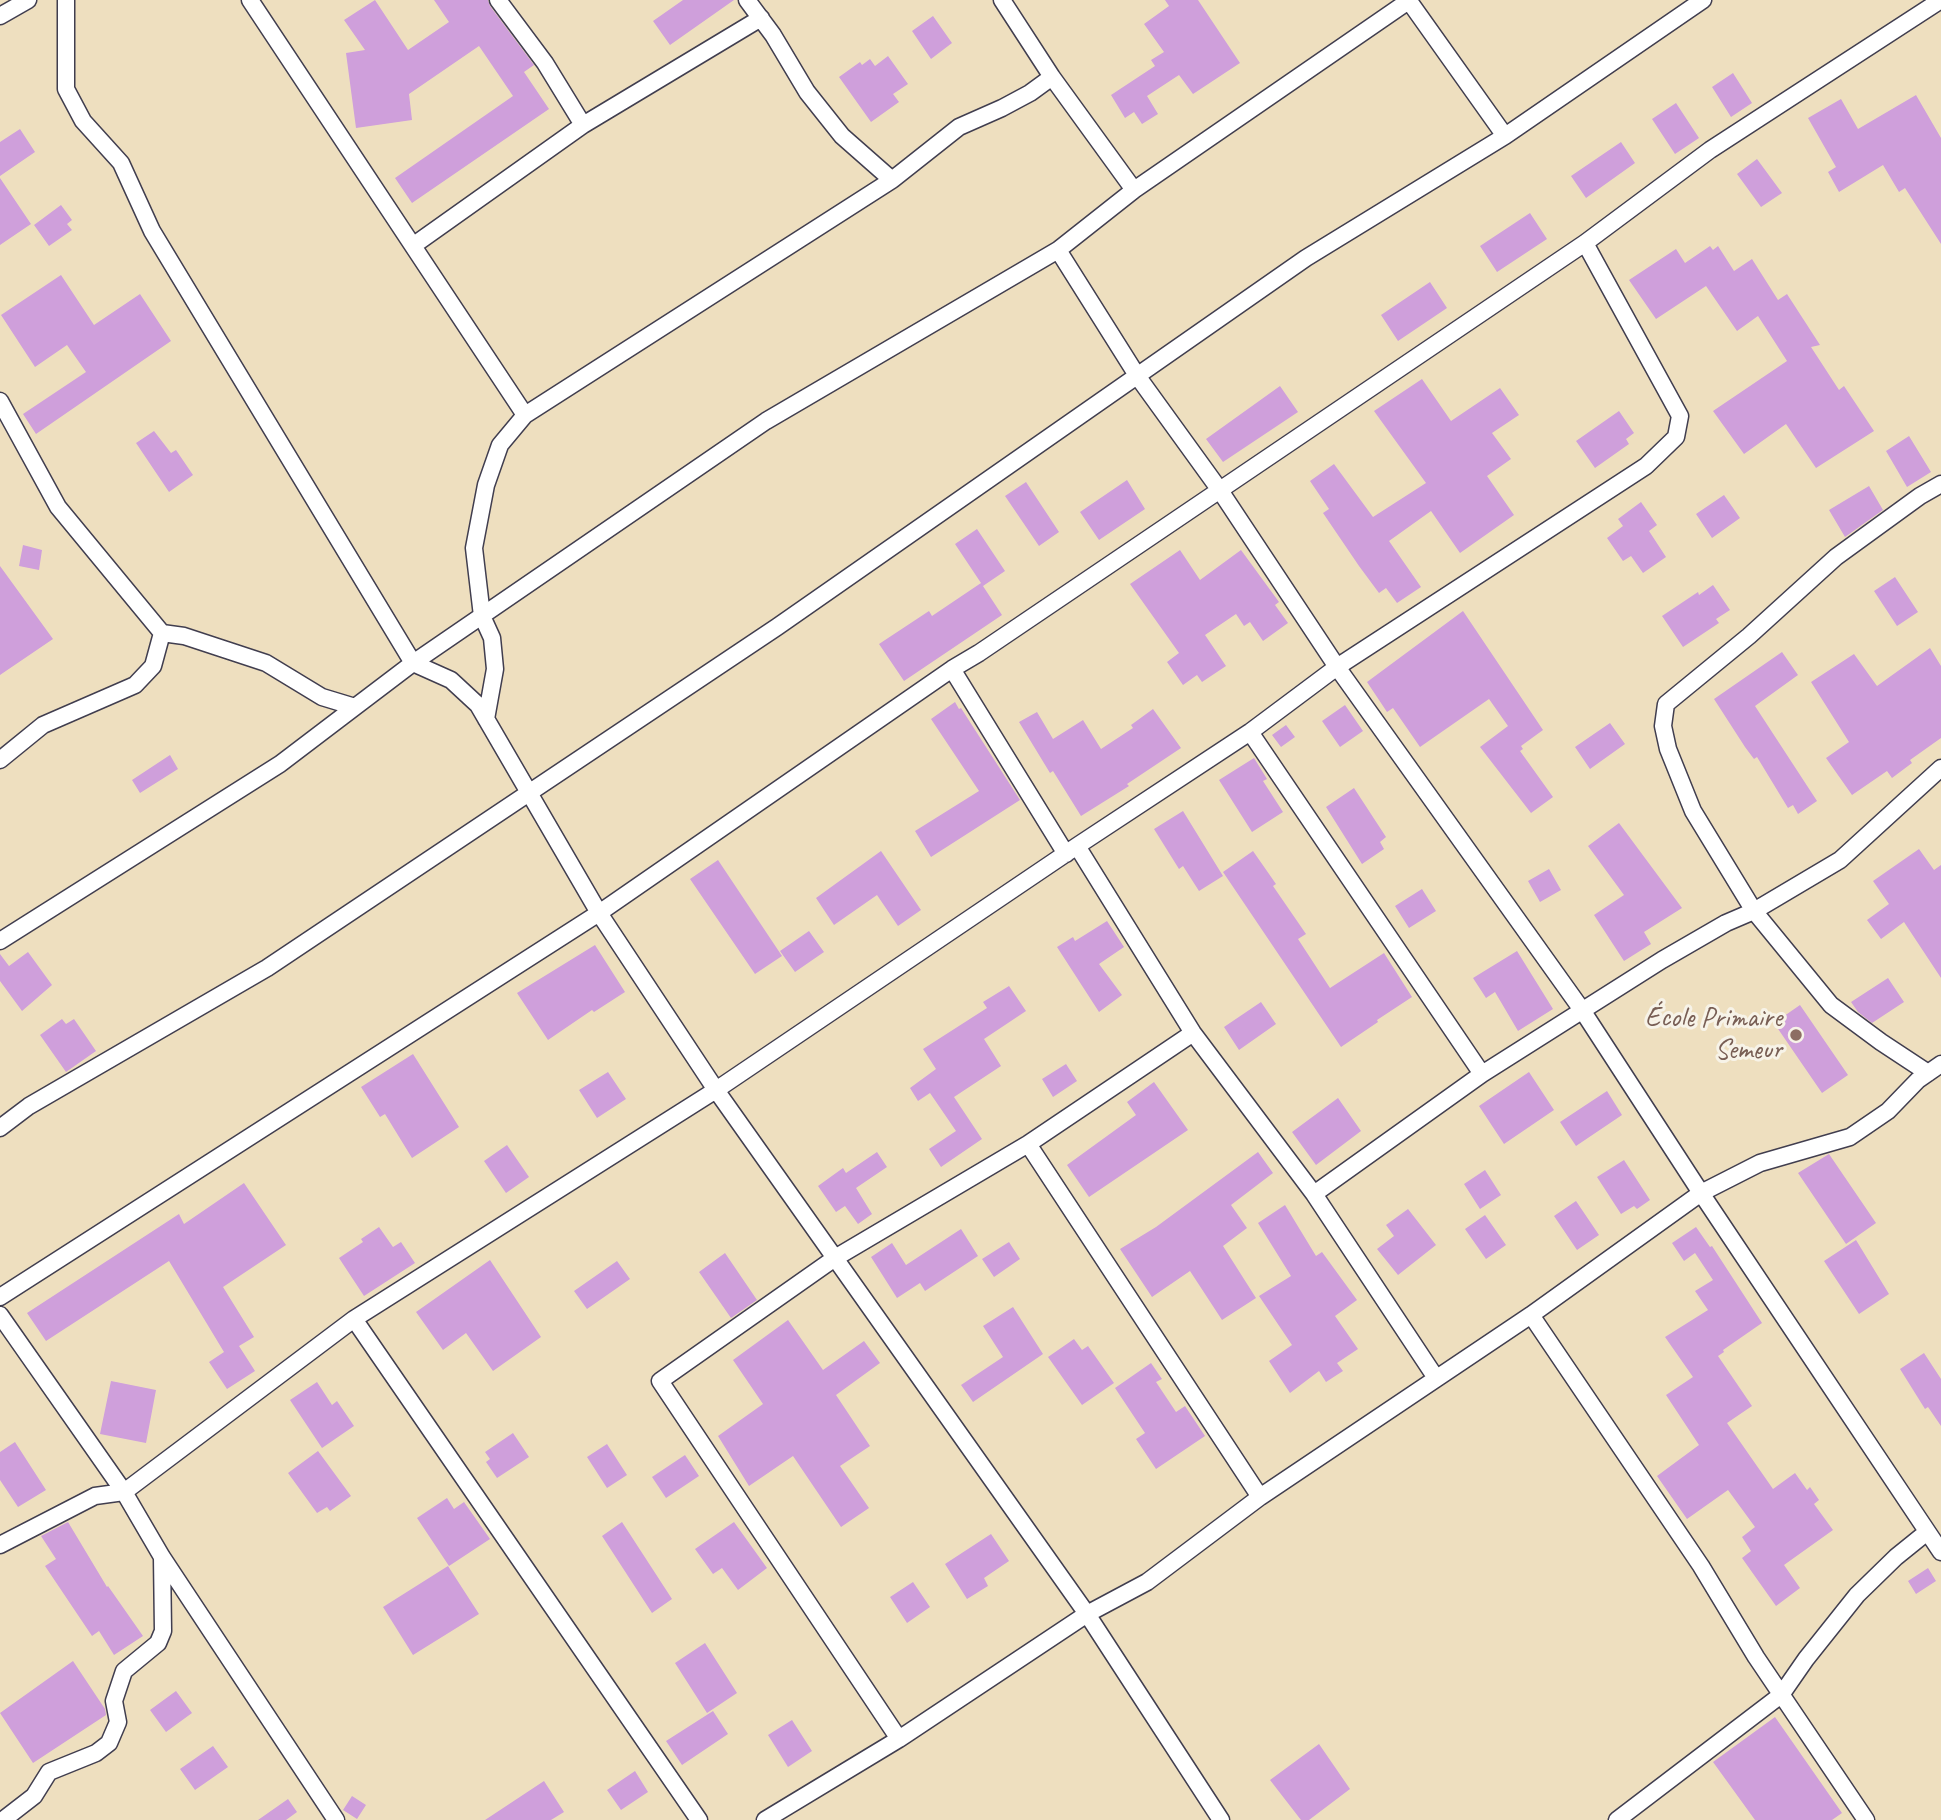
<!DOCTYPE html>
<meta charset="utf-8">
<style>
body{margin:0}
canvas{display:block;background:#eedfbf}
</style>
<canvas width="1941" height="1820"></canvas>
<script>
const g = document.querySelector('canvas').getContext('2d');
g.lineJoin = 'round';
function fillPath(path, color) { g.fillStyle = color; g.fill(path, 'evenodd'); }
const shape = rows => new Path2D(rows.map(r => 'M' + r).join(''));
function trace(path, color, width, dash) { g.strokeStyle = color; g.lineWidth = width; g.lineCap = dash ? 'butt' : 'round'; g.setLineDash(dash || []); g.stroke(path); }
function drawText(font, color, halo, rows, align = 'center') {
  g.font = font + ' Caveat,sans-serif'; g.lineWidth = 6; g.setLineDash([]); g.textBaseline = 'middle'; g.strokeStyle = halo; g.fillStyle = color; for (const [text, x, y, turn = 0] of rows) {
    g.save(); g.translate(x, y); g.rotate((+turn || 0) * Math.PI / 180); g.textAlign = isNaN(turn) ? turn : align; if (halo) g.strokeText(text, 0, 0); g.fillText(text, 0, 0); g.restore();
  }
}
fillPath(shape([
 [375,0,408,50,449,22,434,0,488,0,490,6,534,65,524,72,549,109,412,203,395,178,513,96,479,46,409,94,412,120,356,128,346,53,365,50,344,20],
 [683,0,734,0,670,45,653,21],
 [1165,0,1198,0,1240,63,1193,94,1179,75,1147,96,1158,114,1142,124,1134,112,1125,118,1111,95,1155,66,1151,60,1164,52,1144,24,1169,6],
 [933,16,952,43,931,59,912,31],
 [888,56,908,84,893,94,899,102,871,122,839,77,860,62,862,65,870,59,875,66],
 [1733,73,1752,103,1731,117,1712,87],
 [1916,95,1941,138,1941,244,1905,188,1899,192,1883,165,1839,192,1828,172,1836,167,1808,118,1841,99,1858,129],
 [1676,103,1699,138,1675,154,1652,119],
 [20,129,35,152,0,176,0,142],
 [1621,142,1635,163,1586,198,1571,176],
 [1757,159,1782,193,1761,207,1737,174],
 [0,178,31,224,0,245],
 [61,205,72,220,67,224,72,230,49,246,34,225],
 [1530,213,1547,239,1497,272,1480,246],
 [1710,246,1713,250,1718,246,1734,271,1752,259,1778,300,1787,294,1820,345,1811,347,1839,390,1844,386,1874,431,1816,468,1786,424,1744,454,1713,411,1787,361,1758,316,1737,331,1706,286,1656,319,1629,280,1676,249,1685,263],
 [61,275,94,325,140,294,171,341,36,434,23,414,86,372,67,345,35,367,1,315],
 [1430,282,1447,308,1398,341,1381,315],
 [1422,379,1451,421,1500,388,1519,415,1492,433,1511,459,1487,476,1514,515,1460,553,1431,511,1389,541,1421,587,1397,603,1386,588,1379,593,1359,566,1323,513,1329,509,1310,481,1334,464,1373,517,1426,483,1374,411],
 [1280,386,1298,412,1223,462,1206,439],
 [1619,411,1634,433,1626,439,1629,444,1595,468,1576,441],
 [154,431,171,453,176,450,193,475,169,492,136,443],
 [1909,436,1931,472,1907,487,1886,451],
 [1127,480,1145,509,1099,540,1080,512],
 [1026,482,1059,532,1039,546,1005,496],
 [1869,486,1883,510,1845,537,1829,510],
 [1724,495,1740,518,1712,538,1696,514],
 [1641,502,1657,525,1649,531,1666,557,1643,573,1631,556,1623,561,1607,538,1623,526,1618,519],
 [977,529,1005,571,983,586,955,544],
 [23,545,42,550,39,570,19,566],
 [1180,550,1200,580,1241,550,1279,602,1275,605,1288,623,1263,641,1250,622,1244,626,1236,614,1205,635,1226,666,1202,682,1197,675,1183,685,1167,662,1179,653,1130,584],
 [0,566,53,639,0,675],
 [1895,577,1918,612,1897,626,1874,591],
 [981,583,1002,615,904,681,879,644,929,611,932,616],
 [1713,585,1730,610,1716,619,1719,623,1683,647,1662,616,1698,592,1699,595],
 [1463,611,1543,730,1521,746,1523,749,1520,751,1553,797,1531,813,1480,747,1508,726,1489,699,1420,747,1393,708,1387,712,1367,682],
 [1930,648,1941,666,1941,738,1910,760,1912,763,1892,778,1887,771,1852,795,1826,758,1849,742,1811,682,1854,654,1877,686],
 [1782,652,1798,675,1755,706,1817,801,1798,814,1793,805,1788,808,1757,757,1754,759,1745,747,1714,699],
 [955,702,959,709,961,708,1020,800,931,857,915,831,979,791,931,719],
 [1345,705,1363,731,1340,747,1322,721],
 [1153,709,1181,748,1127,784,1129,786,1081,816,1053,771,1050,773,1019,722,1037,712,1053,739,1083,720,1101,749,1133,728,1131,725],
 [1610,723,1625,744,1590,769,1575,747],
 [1286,725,1295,737,1281,747,1272,735],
 [170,755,178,769,140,793,132,780],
 [1254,758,1267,779,1263,781,1283,812,1252,832,1219,780],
 [1354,788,1386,837,1380,842,1384,849,1362,864,1326,807],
 [1183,811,1223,876,1199,891,1183,866,1179,869,1154,829],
 [1619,823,1682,908,1644,932,1651,944,1624,961,1594,915,1624,895,1588,846],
 [1919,849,1934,870,1941,865,1941,978,1904,922,1881,939,1867,920,1889,904,1873,881],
 [881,851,921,910,898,926,877,895,834,925,816,898],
 [1253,851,1276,884,1273,886,1306,934,1298,939,1330,988,1384,953,1412,997,1377,1020,1378,1022,1341,1047,1223,872],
 [718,860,782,956,755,974,690,879],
 [1549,869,1561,890,1540,902,1528,881],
 [1422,889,1436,911,1409,928,1395,906],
 [1107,921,1124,947,1099,964,1122,995,1099,1012,1057,947,1073,937,1075,941],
 [809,931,824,952,795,972,780,951],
 [595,945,625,992,594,1012,592,1010,548,1040,517,993],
 [1517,951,1553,1009,1518,1031,1495,992,1486,998,1473,978],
 [28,952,52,985,22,1011,0,981,0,954,9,966],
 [1888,978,1904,1002,1872,1023,1858,1012,1851,1002],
 [1009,986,1026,1011,984,1039,1001,1066,954,1097,982,1139,941,1167,929,1149,956,1131,930,1093,918,1101,910,1088,936,1069,923,1049,987,1008,983,1002],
 [1261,1002,1276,1024,1239,1050,1224,1027],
 [1800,1005,1848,1075,1822,1093,1774,1023],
 [62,1019,66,1024,74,1019,96,1051,66,1072,40,1035],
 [413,1054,459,1127,412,1158,385,1114,380,1117,361,1087],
 [1066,1064,1077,1081,1053,1097,1042,1079],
 [608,1072,626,1099,597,1118,579,1090],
 [1529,1072,1554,1110,1504,1144,1479,1106],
 [1154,1082,1188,1130,1089,1197,1067,1165,1136,1115,1127,1102],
 [1607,1091,1622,1115,1576,1146,1560,1122],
 [1338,1098,1361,1131,1316,1165,1292,1132],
 [507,1145,529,1177,506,1193,484,1161],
 [877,1152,887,1167,856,1188,872,1214,858,1224,845,1206,836,1212,818,1186,843,1168,846,1173],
 [1258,1152,1273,1173,1231,1205,1247,1228,1223,1246,1256,1298,1222,1320,1190,1271,1152,1297,1120,1249,1156,1227],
 [1829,1154,1876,1223,1846,1244,1798,1173],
 [1624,1160,1650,1200,1637,1209,1634,1206,1621,1214,1597,1177],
 [1485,1170,1501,1195,1480,1209,1464,1184],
 [244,1183,286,1245,223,1287,254,1337,239,1346,255,1371,227,1389,209,1362,224,1352,169,1261,46,1341,27,1313,179,1214,184,1224],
 [1576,1201,1599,1235,1577,1250,1554,1216],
 [1285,1205,1316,1256,1322,1252,1357,1300,1335,1316,1358,1349,1337,1363,1343,1371,1326,1382,1319,1371,1290,1393,1269,1361,1292,1345,1259,1296,1291,1276,1258,1223],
 [1408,1209,1436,1245,1398,1275,1377,1249,1394,1236,1386,1225],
 [1485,1215,1506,1245,1486,1259,1465,1229],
 [379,1227,393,1247,401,1242,415,1263,364,1296,339,1258,363,1242,361,1239],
 [1696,1227,1710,1247,1712,1246,1762,1323,1723,1350,1724,1352,1718,1356,1752,1406,1727,1423,1773,1489,1795,1473,1807,1490,1810,1487,1819,1500,1814,1504,1833,1530,1784,1565,1800,1588,1776,1606,1742,1558,1751,1551,1742,1537,1755,1527,1728,1490,1687,1519,1657,1476,1699,1445,1666,1395,1693,1377,1665,1337,1708,1310,1695,1291,1713,1280,1695,1253,1684,1261,1672,1243],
 [961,1229,978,1256,925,1291,920,1283,897,1298,871,1257,892,1243,906,1265],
 [1856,1240,1889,1294,1859,1314,1824,1261],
 [1009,1242,1020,1259,994,1277,982,1259],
 [725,1253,757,1300,731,1318,699,1272],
 [490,1260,541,1337,493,1371,466,1333,443,1350,416,1312],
 [617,1261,630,1279,587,1309,574,1291],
 [1013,1307,1043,1354,973,1402,961,1385,1003,1357,983,1326],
 [788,1320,823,1370,864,1341,880,1363,836,1395,870,1446,840,1466,869,1508,841,1527,793,1456,749,1486,718,1436,763,1404,733,1360],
 [1074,1339,1082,1350,1088,1346,1114,1383,1082,1405,1048,1357],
 [1924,1353,1941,1379,1941,1426,1928,1407,1925,1409,1900,1369],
 [1151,1363,1162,1379,1156,1382,1176,1412,1185,1406,1205,1436,1156,1469,1136,1439,1145,1433,1115,1388],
 [111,1381,156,1390,146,1443,100,1434],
 [317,1382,332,1405,337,1401,354,1426,322,1448,290,1400],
 [513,1433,529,1457,497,1478,486,1462,490,1459,485,1452],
 [15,1442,46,1490,18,1507,0,1480,0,1452],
 [607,1444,627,1475,607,1488,587,1457],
 [318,1451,351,1496,330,1511,327,1507,317,1513,288,1473],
 [685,1455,699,1476,666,1498,652,1477],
 [447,1498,454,1509,464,1502,490,1539,449,1566,417,1518],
 [68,1522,107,1587,108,1586,143,1636,114,1655,99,1631,92,1636,45,1566,56,1559,41,1536],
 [622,1522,672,1599,652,1613,602,1536],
 [734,1522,767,1568,738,1590,722,1568,713,1574,695,1549],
 [991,1534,1009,1561,984,1578,988,1586,967,1599,945,1564],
 [448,1566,479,1614,413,1655,383,1607],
 [1928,1568,1936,1581,1916,1594,1908,1581],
 [913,1582,930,1607,907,1623,890,1597],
 [705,1643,737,1693,707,1713,675,1663],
 [73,1661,105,1709,106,1715,33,1763,0,1713],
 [176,1691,192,1713,166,1732,150,1710],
 [713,1711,728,1734,682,1765,666,1741],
 [1775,1717,1842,1813,1832,1820,1755,1820,1713,1762],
 [792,1720,812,1751,788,1767,768,1735],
 [1319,1744,1350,1789,1309,1820,1301,1820,1270,1780],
 [213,1746,228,1767,195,1790,180,1769],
 [635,1771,648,1792,621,1810,607,1790],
 [544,1781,564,1812,551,1820,485,1820],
 [352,1796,366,1805,357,1819,343,1810],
 [288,1799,297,1812,286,1820,258,1820]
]), '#cf9fdb');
const street = shape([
 [66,0,66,89,83,121,121,163,152,231,413,663,451,680,478,705,599,913,716,1090,1087,1614,1221,1820],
 [250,0,525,415],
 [747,0,773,35,807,92,842,136,892,180,959,127,1002,108,1030,93,1052,77],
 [1002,0,1052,77,1134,190],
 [1409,1,1505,136],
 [0,16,28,0],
 [583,125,761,18],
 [414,245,583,125,545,63,498,0],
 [1058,250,1138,377,1219,489,1337,667,1582,1010,1701,1193,1941,1552],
 [0,401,58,507,162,633,184,636,266,663,322,697,355,707,413,663,766,421,1058,250,1134,190,1410,0],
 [952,669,1066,854],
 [486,719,495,669,492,638,482,616,474,548,486,485,500,445,525,415,892,180],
 [1250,732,1482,1074],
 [0,760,43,725,135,685,153,666,162,633],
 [1077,846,1193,1033,1314,1194,1436,1378],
 [0,941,280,764,355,707],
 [1928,1073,1881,1042,1831,1005,1754,911,1693,811,1668,749,1663,726,1666,704,1749,636,1836,557,1920,496,1941,484],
 [0,1128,29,1106,267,968,777,627,1306,258,1505,136,1703,0],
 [1028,1144,1260,1497],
 [1314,1194,1482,1074,1662,960,1726,923,1754,911,1840,860,1941,768],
 [0,1297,599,913,952,669,979,653,1585,243,1710,150,1941,0],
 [0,1315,124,1492,162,1557,336,1820],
 [1531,1315,1701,1566,1756,1657,1866,1820],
 [354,1319,699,1820],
 [0,1545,95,1496,124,1492,354,1319,716,1090,1077,846,1250,732,1337,667,1646,466,1676,437,1680,416,1585,243],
 [899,1739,660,1381,835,1258,1028,1144,1193,1033],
 [3,1820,34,1796,49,1772,96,1753,109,1743,118,1722,114,1701,124,1671,158,1643,163,1631,162,1557],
 [765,1820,899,1739,1087,1614,1147,1582,1260,1497,1531,1315,1701,1193,1760,1163,1850,1137,1888,1111,1918,1080,1941,1064],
 [1617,1820,1781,1695,1806,1659,1857,1595,1896,1557,1927,1532]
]);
trace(street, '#413e4f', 19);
trace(street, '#fff', 16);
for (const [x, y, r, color] of [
 [1796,1035,7,"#8d6e63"]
]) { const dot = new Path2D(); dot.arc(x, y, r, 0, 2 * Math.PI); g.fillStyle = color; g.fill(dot); trace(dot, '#f7f3e8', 2.5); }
drawText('28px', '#785e54', '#f7f3e8', [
 ["École Primaire",1782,1019],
 ["Semeur",1782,1051]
], 'right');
</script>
